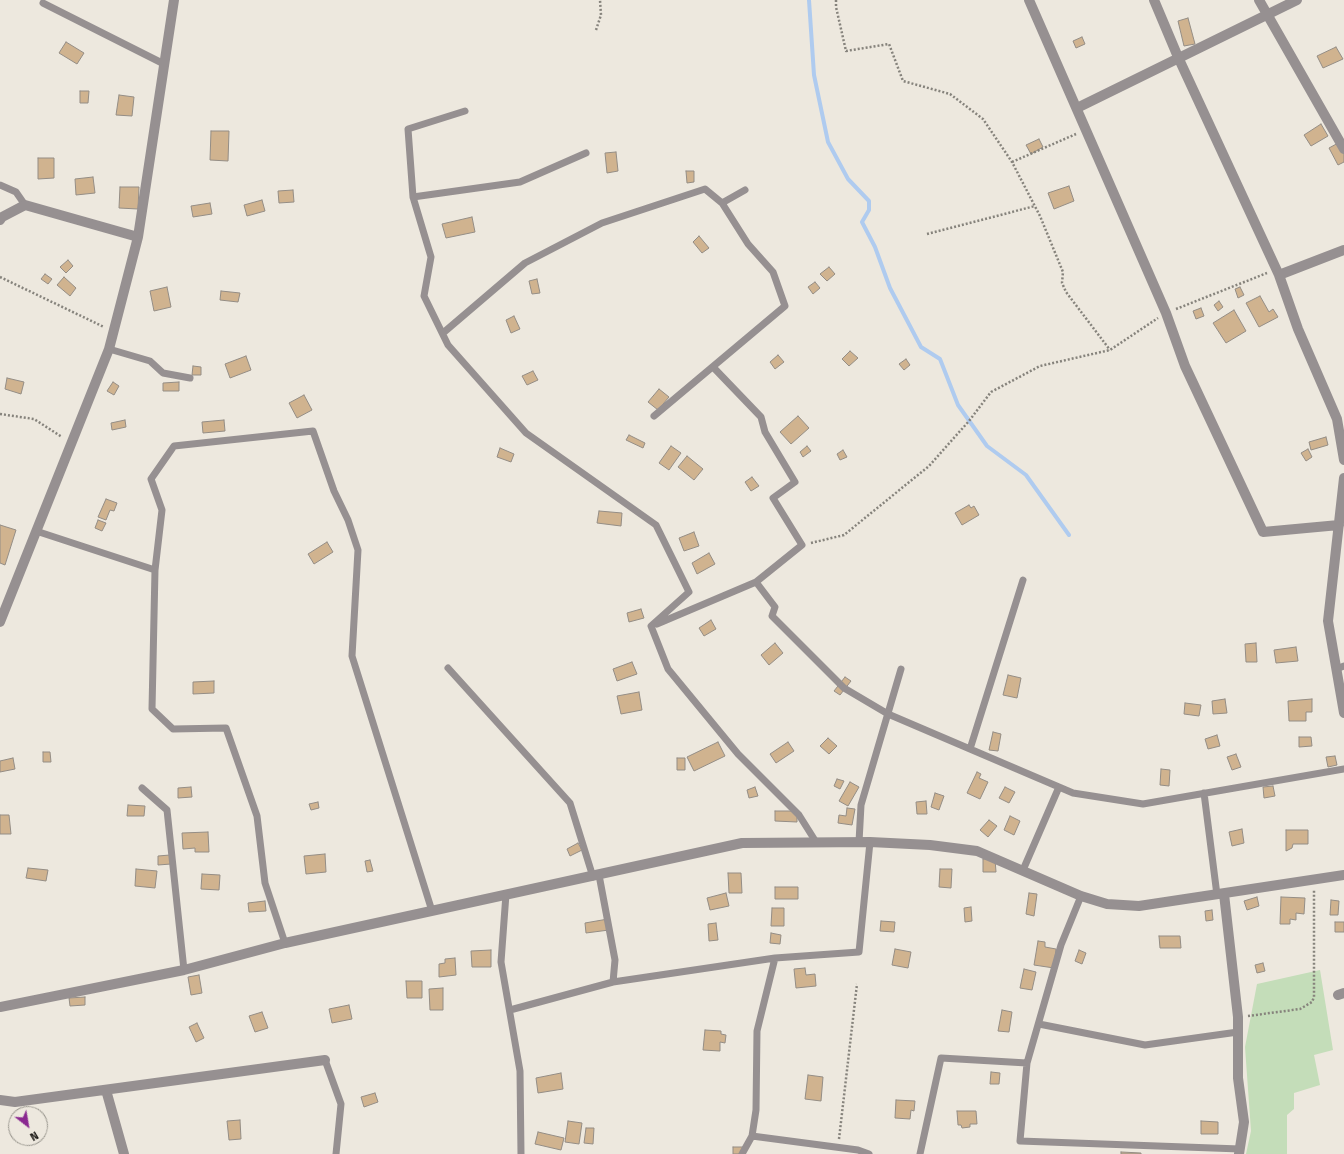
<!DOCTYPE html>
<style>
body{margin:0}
#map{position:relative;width:1344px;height:1154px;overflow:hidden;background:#ede8de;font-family:"Fira Sans",sans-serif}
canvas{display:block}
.north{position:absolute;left:8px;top:1106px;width:40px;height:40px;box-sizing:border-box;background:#ede8de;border:1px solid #99968e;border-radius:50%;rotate:149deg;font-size:11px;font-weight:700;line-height:16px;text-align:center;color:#1c1a16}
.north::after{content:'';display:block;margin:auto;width:14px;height:18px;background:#8a2890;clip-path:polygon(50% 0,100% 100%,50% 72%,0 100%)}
</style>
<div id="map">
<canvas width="1344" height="1154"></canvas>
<div class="north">N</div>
</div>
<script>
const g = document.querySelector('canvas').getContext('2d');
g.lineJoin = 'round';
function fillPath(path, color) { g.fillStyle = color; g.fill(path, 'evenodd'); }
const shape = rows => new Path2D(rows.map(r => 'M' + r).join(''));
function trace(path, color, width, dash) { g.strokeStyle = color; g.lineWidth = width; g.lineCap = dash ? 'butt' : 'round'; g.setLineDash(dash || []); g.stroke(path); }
fillPath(shape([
 [1320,970,1333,1050,1314,1055,1320,1085,1294,1093,1294,1109,1287,1115,1287,1154,1246,1154,1251,1131,1245,1047,1257,984]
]), '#c4ddb9');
trace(shape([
 [809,0,814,75,828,142,848,179,869,201,869,210,862,222,875,247,890,288,921,347,940,359,958,405,987,446,1026,475,1069,535]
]), '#afcbef', 4);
const building = shape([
 [1188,18,1195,44,1184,46,1178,21,1188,18],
 [1082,37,1085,44,1076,48,1073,41,1082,37],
 [66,42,84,53,77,64,59,53,66,42],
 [1336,47,1343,59,1323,68,1317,56,1336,47],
 [80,91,89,91,88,103,80,103,80,91],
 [119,95,134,97,132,116,116,115,119,95],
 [1321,124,1328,136,1311,146,1304,135,1321,124],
 [211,131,229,131,228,161,210,160,211,131],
 [1039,139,1043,147,1031,154,1026,145,1039,139],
 [1340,142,1344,149,1344,162,1338,165,1329,148,1340,142],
 [616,152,618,171,607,173,605,153,616,152],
 [38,158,54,158,54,178,38,179,38,158],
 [686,171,694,171,694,182,687,183,686,171],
 [93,177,95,193,76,195,75,179,93,177],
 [1069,186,1074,201,1054,209,1048,193,1069,186],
 [120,187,139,187,138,209,119,208,120,187],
 [293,190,294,202,279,203,278,191,293,190],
 [262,200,265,211,247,216,244,205,262,200],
 [210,203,212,214,193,217,191,206,210,203],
 [472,217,475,232,446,238,442,224,472,217],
 [699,236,709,248,702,253,693,242,699,236],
 [68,260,73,266,66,273,60,267,68,260],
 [829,267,835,274,827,281,820,274,829,267],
 [45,274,52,279,48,284,41,279,45,274],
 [64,277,76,288,70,296,57,285,64,277],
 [537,279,540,293,532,294,529,281,537,279],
 [815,282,820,288,813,294,808,287,815,282],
 [167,287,171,307,154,311,150,291,167,287],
 [1240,287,1244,295,1238,298,1235,289,1240,287],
 [221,291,240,293,238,302,220,300,221,291],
 [1260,296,1269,312,1273,309,1278,317,1259,327,1246,303,1260,296],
 [1219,301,1223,307,1218,311,1214,305,1219,301],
 [1201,308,1204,316,1196,319,1193,311,1201,308],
 [1234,310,1246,331,1226,343,1213,323,1234,310],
 [514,316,520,329,511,333,506,320,514,316],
 [850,351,858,358,849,366,842,359,850,351],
 [778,355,784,362,775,369,770,362,778,355],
 [246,356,251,370,230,378,225,364,246,356],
 [906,359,910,365,904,370,899,364,906,359],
 [193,366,201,367,201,375,192,375,193,366],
 [533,371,538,380,527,385,522,376,533,371],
 [7,378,24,382,21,394,5,389,7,378],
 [113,382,119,386,114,395,107,391,113,382],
 [179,382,179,391,163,391,163,383,179,382],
 [659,389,669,397,658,410,648,402,659,389],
 [304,395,312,410,297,418,289,403,304,395],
 [798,416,809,428,791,444,780,432,798,416],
 [125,420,126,427,112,430,111,423,125,420],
 [224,420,225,431,203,433,202,422,224,420],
 [629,435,645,443,643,448,626,440,629,435],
 [1326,437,1328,445,1311,450,1309,442,1326,437],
 [671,446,681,453,669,470,659,463,671,446],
 [807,446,811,451,803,457,800,452,807,446],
 [500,448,514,454,511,462,497,457,500,448],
 [1308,449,1312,457,1306,461,1301,453,1308,449],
 [843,450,847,457,840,460,837,454,843,450],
 [687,456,703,469,694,480,678,467,687,456],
 [752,477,759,486,751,491,745,482,752,477],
 [106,499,117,503,114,511,110,510,106,520,98,517,106,499],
 [969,505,971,508,974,506,979,515,962,525,955,513,969,505],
 [599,511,622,513,621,526,597,523,599,511],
 [98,520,106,523,102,531,95,528,98,520],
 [0,525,16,530,5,565,0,563,0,525],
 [694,532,699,546,684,551,679,538,694,532],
 [327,542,333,552,314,564,308,554,327,542],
 [709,553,715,564,697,574,692,563,709,553],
 [641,609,644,618,629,622,627,613,641,609],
 [711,620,716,629,704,636,699,628,711,620],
 [775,643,783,653,769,665,761,655,775,643],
 [1256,643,1257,662,1246,662,1245,644,1256,643],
 [1296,647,1298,661,1276,663,1274,650,1296,647],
 [632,662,637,674,617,681,613,669,632,662],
 [1008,675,1021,678,1017,698,1003,695,1008,675],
 [845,677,851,681,840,695,834,691,845,677],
 [214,681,214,693,193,694,193,682,214,681],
 [639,692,642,710,621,714,617,696,639,692],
 [1225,699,1227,713,1213,714,1212,701,1225,699],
 [1312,699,1312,712,1306,712,1306,721,1289,721,1288,701,1312,699],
 [1185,703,1201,705,1199,716,1184,714,1185,703],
 [993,732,1001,734,998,751,989,750,993,732],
 [1217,735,1220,746,1208,749,1205,739,1217,735],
 [1299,737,1311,737,1312,746,1299,747,1299,737],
 [828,738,837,746,829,754,820,746,828,738],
 [718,742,725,756,694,771,687,757,718,742],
 [788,742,794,751,776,763,770,754,788,742],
 [43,752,50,752,51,762,43,762,43,752],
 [1236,754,1241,767,1232,770,1227,757,1236,754],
 [1335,756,1337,765,1328,767,1326,757,1335,756],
 [13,758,15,769,0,772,0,761,13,758],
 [677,758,685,758,685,770,677,770,677,758],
 [1161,769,1170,770,1169,786,1160,785,1161,769],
 [977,772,981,774,979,778,988,782,980,799,967,793,977,772],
 [837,779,844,781,840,789,834,786,837,779],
 [850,782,859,787,848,806,839,801,850,782],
 [1273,786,1275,796,1264,798,1263,787,1273,786],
 [191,787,192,797,178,798,178,788,191,787],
 [755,787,758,796,749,798,747,790,755,787],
 [1005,787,1015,792,1009,803,999,798,1005,787],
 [935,793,944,796,939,810,931,807,935,793],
 [926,801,927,814,917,814,916,802,926,801],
 [318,802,319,808,311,810,309,804,318,802],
 [128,805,145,806,144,816,127,816,128,805],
 [847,808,855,809,852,825,838,823,839,815,846,816,847,808],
 [775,811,797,811,797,822,775,821,775,811],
 [0,815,9,815,11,834,0,834,0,815],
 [1010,816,1020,821,1014,835,1004,830,1010,816],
 [989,820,997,826,988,837,980,830,989,820],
 [1242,829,1244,843,1232,846,1229,832,1242,829],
 [1286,830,1308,830,1308,844,1293,844,1292,848,1286,851,1286,830],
 [208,832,209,852,195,852,195,848,183,849,182,833,208,832],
 [578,843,582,850,570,856,567,849,578,843],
 [325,854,326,872,306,874,304,856,325,854],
 [170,855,171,864,158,865,158,856,170,855],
 [983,859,995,859,996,872,983,872,983,859],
 [370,860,373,871,367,872,365,861,370,860],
 [28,868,48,870,46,881,26,878,28,868],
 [136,869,157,871,155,888,135,886,136,869],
 [940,869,952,869,951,888,939,887,940,869],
 [728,873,741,873,742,893,729,893,728,873],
 [202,874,220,875,219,890,201,889,202,874],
 [775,887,798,887,798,899,775,899,775,887],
 [726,893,729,906,710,910,707,898,726,893],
 [1029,893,1037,894,1034,916,1026,914,1029,893],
 [1257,897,1259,906,1247,910,1244,901,1257,897],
 [1281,897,1305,898,1304,914,1296,913,1296,920,1290,919,1290,924,1280,924,1281,897],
 [1331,900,1339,901,1338,915,1330,915,1331,900],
 [265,901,266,911,249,912,248,903,265,901],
 [971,907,972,921,965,922,964,908,971,907],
 [772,908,784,908,784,926,771,926,772,908],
 [1212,910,1213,920,1206,921,1205,911,1212,910],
 [608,919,609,930,586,933,585,923,608,919],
 [881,921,895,922,894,932,880,931,881,921],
 [1335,922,1344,922,1344,932,1335,932,1335,922],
 [716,923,718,940,709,941,708,924,716,923],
 [771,933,781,935,780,944,770,943,771,933],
 [1159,936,1180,936,1181,948,1160,948,1159,936],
 [1038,941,1045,942,1045,947,1056,949,1054,968,1034,965,1038,941],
 [895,949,911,952,908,968,892,965,895,949],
 [491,950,491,967,472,967,471,951,491,950],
 [1079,950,1086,953,1082,964,1075,961,1079,950],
 [455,958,456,975,439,977,439,964,445,963,445,959,455,958],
 [1263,963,1265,971,1257,973,1255,965,1263,963],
 [805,968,806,975,815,974,816,986,796,988,794,969,805,968],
 [1024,969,1036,972,1032,990,1020,988,1024,969],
 [199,975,202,993,191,995,188,977,199,975],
 [406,981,422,981,422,998,407,998,406,981],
 [443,988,443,1010,430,1010,429,989,443,988],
 [85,997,85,1005,70,1006,69,998,85,997],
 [349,1005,352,1019,332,1023,329,1009,349,1005],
 [1002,1010,1012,1012,1009,1032,998,1031,1002,1010],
 [262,1012,268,1028,255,1032,249,1016,262,1012],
 [197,1023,204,1038,196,1042,189,1027,197,1023],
 [705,1030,721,1031,721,1034,726,1035,725,1043,720,1042,720,1051,703,1050,705,1030],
 [991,1072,1000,1073,999,1084,990,1084,991,1072],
 [561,1073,563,1089,538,1093,536,1078,561,1073],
 [808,1075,823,1077,821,1101,805,1099,808,1075],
 [375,1093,378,1102,364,1107,361,1097,375,1093],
 [896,1100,915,1101,914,1111,911,1110,910,1119,895,1118,896,1100],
 [957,1111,976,1111,977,1124,970,1124,970,1127,962,1128,961,1125,958,1125,957,1111],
 [240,1120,241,1139,229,1140,227,1121,240,1120],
 [568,1121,582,1123,579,1144,565,1142,568,1121],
 [1201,1121,1218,1122,1218,1134,1201,1134,1201,1121],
 [586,1128,594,1128,593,1144,584,1143,586,1128],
 [538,1132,564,1138,561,1150,535,1144,538,1132],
 [733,1147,745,1147,745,1154,733,1154,733,1147],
 [1121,1152,1141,1153,1141,1154,1121,1154,1121,1152]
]);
fillPath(building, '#d0b38f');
trace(building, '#948d85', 1);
trace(shape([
 [836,0,836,7,846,51,889,44,903,81,950,94,983,119,1012,162,1040,216,1063,272,1062,283,1066,292,1110,350],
 [596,30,601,15,600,0],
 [1012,162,1076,134],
 [927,234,1035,206],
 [0,277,104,327],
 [1176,309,1267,273],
 [0,414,34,419,62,437],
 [811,543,844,535,929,466,969,421,991,392,1040,366,1110,350,1158,318],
 [1248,1016,1300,1009,1312,1002,1314,997,1314,890],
 [839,1139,857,984]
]), '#86837c', 2.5, [2, 2]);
trace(shape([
 [43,3,164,64],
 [586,153,520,182,413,197,431,257,424,296,448,345,526,433,656,525,689,592,651,626,668,669,738,754,799,815,816,842],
 [0,185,16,192,25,205],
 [413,197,408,129,465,111],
 [443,333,525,263,602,223,705,189,722,203,745,190],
 [109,349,150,361,163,373,190,378],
 [654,416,785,306,773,272,748,244,722,203],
 [36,531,155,570,152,709,173,729,226,728,257,816,265,883,285,943],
 [155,570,162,510,151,479,174,446,313,431,334,491,348,520,358,550,352,656,432,911],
 [756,582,775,607,772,616,844,688,888,714,1073,793,1143,804,1344,769],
 [657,624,756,582,802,545,773,498,795,482,765,432,761,417,713,367],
 [448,668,570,803,593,877],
 [1336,669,1344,666],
 [970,749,1023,580],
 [142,788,167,810,184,970],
 [1204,793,1217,895],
 [859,842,861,805,901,669],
 [1023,870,1059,787],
 [599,875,615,960,613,982],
 [506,894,501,962,520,1071,521,1154],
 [1081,896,1061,945,1027,1063,1020,1141,1240,1149],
 [510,1010,613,982,775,958],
 [1039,1024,1145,1045,1238,1032],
 [325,1060,341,1104,336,1154],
 [742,1154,752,1136],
 [869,1154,858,1150,752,1136,756,1110,757,1031,775,958,859,952,870,842],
 [920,1154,941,1058,1027,1063]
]), '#969091', 7);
trace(shape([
 [1029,0,1166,313,1185,366,1263,532,1339,525],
 [1154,0,1178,57,1279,275,1298,329,1337,419,1344,460],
 [1259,0,1344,149],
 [1077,108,1297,0],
 [0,220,2,217,25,205,138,237],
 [1279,275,1344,250],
 [1344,478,1328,621,1344,713],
 [0,622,109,349,138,237,174,0],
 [1224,894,1238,1017,1238,1078,1244,1122,1239,1154],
 [1338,995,1344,993],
 [0,1007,184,970,285,943,742,843,870,842,930,845,977,851,1081,896,1107,904,1139,906,1344,875],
 [106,1090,124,1154],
 [0,1100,15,1102,325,1060]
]), '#969091', 10);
</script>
